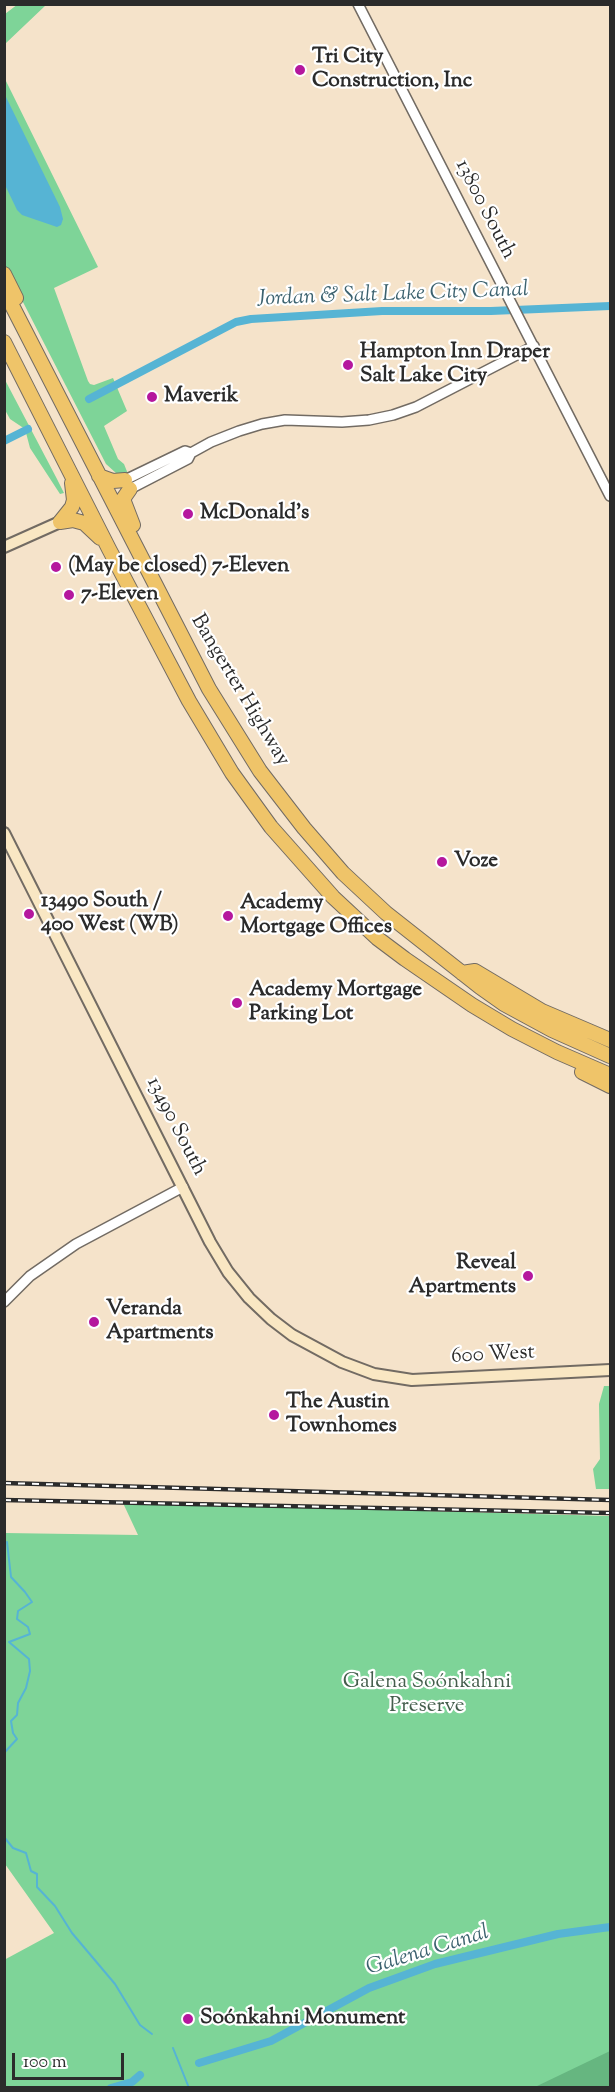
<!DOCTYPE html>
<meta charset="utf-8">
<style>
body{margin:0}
#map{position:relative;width:615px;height:2092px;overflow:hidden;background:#f5e3ca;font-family:"Sorts Mill Goudy",serif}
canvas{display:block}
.frame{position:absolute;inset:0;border:6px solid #2b2b2b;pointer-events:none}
.scale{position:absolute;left:12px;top:2053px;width:112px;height:27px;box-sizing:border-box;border:3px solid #2b2b2b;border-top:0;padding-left:8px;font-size:18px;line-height:21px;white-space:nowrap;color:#2b2b2b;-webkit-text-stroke:4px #fff;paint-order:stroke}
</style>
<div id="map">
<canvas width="615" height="2092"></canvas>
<div class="frame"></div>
<div class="scale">100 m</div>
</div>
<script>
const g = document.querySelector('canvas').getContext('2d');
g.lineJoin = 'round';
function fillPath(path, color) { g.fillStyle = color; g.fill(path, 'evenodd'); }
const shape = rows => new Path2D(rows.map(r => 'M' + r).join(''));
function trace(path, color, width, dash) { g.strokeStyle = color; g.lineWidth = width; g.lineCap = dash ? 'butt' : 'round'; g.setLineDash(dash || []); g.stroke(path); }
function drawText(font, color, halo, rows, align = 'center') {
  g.font = font + ' "Sorts Mill Goudy",serif'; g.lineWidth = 4.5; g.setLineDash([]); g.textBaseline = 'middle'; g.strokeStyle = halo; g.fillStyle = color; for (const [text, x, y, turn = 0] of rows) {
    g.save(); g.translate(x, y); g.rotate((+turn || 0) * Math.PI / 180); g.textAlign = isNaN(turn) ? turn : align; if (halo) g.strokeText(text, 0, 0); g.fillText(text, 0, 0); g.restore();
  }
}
fillPath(shape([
 [18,4,46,5,5,44,5,14],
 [4,77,98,267,54,288,88,381,90,384,94,385,113,378,127,411,104,426,118,459,124,464,128,474,116,473,106,464,5,267],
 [4,378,57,479,64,493,60,494,30,448,25,429,10,419,5,410],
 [604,1386,610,1386,610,1489,596,1489,593,1469,600,1459,599,1404],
 [123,1503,610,1516,610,2087,5,2087,4,1960,54,1933,5,1864,5,1533,138,1535]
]), '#7ed498');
fillPath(shape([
 [610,2051,610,2087,535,2087]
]), '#66b680');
fillPath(shape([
 [5,95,60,207,63,219,61,225,57,227,22,215,17,210,5,185]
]), '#56b4d4');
trace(shape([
 [4,1753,17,1739,13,1733,11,1721,17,1715,18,1703,26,1688,30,1671,29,1659,9,1642,30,1634,28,1627,17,1619,18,1611,32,1602,25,1592,11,1577,7,1542],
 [4,1837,13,1848,26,1853,31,1871,37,1874,37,1887,55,1906,72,1933,115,1984,140,2025,152,2034],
 [173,2048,189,2088]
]), '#56b4d4', 2);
trace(shape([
 [89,399,236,322,251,319,382,311,491,311,610,306],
 [4,441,28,429],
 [199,2063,271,2041,369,1988,435,1964,558,1934,610,1927],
 [111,2088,132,2082,140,2075]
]), '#56b4d4', 8);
const tertiary = shape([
 [358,4,610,496],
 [125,480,185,451,191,453],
 [130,489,188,459,191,453,211,442,239,431,262,424,285,420,342,422,369,420,393,415,416,407,534,346],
 [4,1302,30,1276,76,1244,183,1187]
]);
const secondary = shape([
 [4,547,60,522],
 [4,833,210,1242,228,1272,249,1298,271,1319,292,1335,342,1362,374,1374,412,1380,610,1370]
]);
const motorway = shape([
 [4,274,16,298],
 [4,290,209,689,260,771,304,828,343,873,386,913,480,987,504,1004,552,1030,610,1056],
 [4,342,109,549,189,701,232,773,271,827,333,897,377,938,405,959,472,1005,512,1029,557,1052,610,1075],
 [99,476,113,481,125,480],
 [130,489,123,499,133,525],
 [60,522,73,520,84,523,100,538],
 [60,522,72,507,74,500,72,483],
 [462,973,475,971,542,1011,610,1040],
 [582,1072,610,1086]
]);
trace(tertiary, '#726b63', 12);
trace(secondary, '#726b63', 14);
trace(motorway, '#726b63', 16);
trace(tertiary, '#fff', 9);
trace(secondary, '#f9e7c3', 10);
trace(motorway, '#efc469', 14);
const rail = shape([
 [4,1483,610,1500],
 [4,1500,610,1513]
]);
trace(rail, '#2b2b2b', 4.5);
trace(rail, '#fff', 2, [7]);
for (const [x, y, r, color] of [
 [300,70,6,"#b5179e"],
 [348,365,6,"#b5179e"],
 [152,397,6,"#b5179e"],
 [188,514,6,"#b5179e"],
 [56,567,6,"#b5179e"],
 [69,595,6,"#b5179e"],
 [442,862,6,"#b5179e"],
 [29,914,6,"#b5179e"],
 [228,916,6,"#b5179e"],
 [237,1003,6,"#b5179e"],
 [528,1276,6,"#b5179e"],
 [94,1322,6,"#b5179e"],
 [274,1415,6,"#b5179e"],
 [188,2019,6,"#b5179e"]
]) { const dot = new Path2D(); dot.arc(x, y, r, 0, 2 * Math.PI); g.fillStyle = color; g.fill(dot); trace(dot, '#fff', 2); }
drawText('bold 21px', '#2b2b2b', '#fff', [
 ["Tri City",312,58],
 ["Construction, Inc",312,82],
 ["Hampton Inn Draper",360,353],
 ["Salt Lake City",360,377],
 ["Maverik",164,397],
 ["McDonald's",200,514],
 ["(May be closed) 7-Eleven",68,567],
 ["7-Eleven",81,595],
 ["Voze",454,862],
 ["13490 South /",41,902],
 ["400 West (WB)",41,926],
 ["Academy",240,904],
 ["Mortgage Offices",240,928],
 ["Academy Mortgage",249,991],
 ["Parking Lot",249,1015],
 ["Reveal",516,1264,"right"],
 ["Apartments",516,1288,"right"],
 ["Veranda",106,1310],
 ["Apartments",106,1334],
 ["The Austin",286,1403],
 ["Townhomes",286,1427],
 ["Soónkahni Monument",200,2019]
], 'left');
drawText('21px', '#2b2b2b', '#fff', [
 ["13800 South",484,210,63],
 ["Bangerter Highway",239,691,59],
 ["13490 South",175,1127,63],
 ["600 West",493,1356,-3]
]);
drawText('21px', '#445e4c', '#fff', [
 ["Galena Soónkahni",427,1683],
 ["Preserve",427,1707]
]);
drawText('italic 22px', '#3c626f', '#fff', [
 ["Jordan & Salt Lake City Canal",393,296,-2],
 ["Galena Canal",428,1952,-17]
]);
</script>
